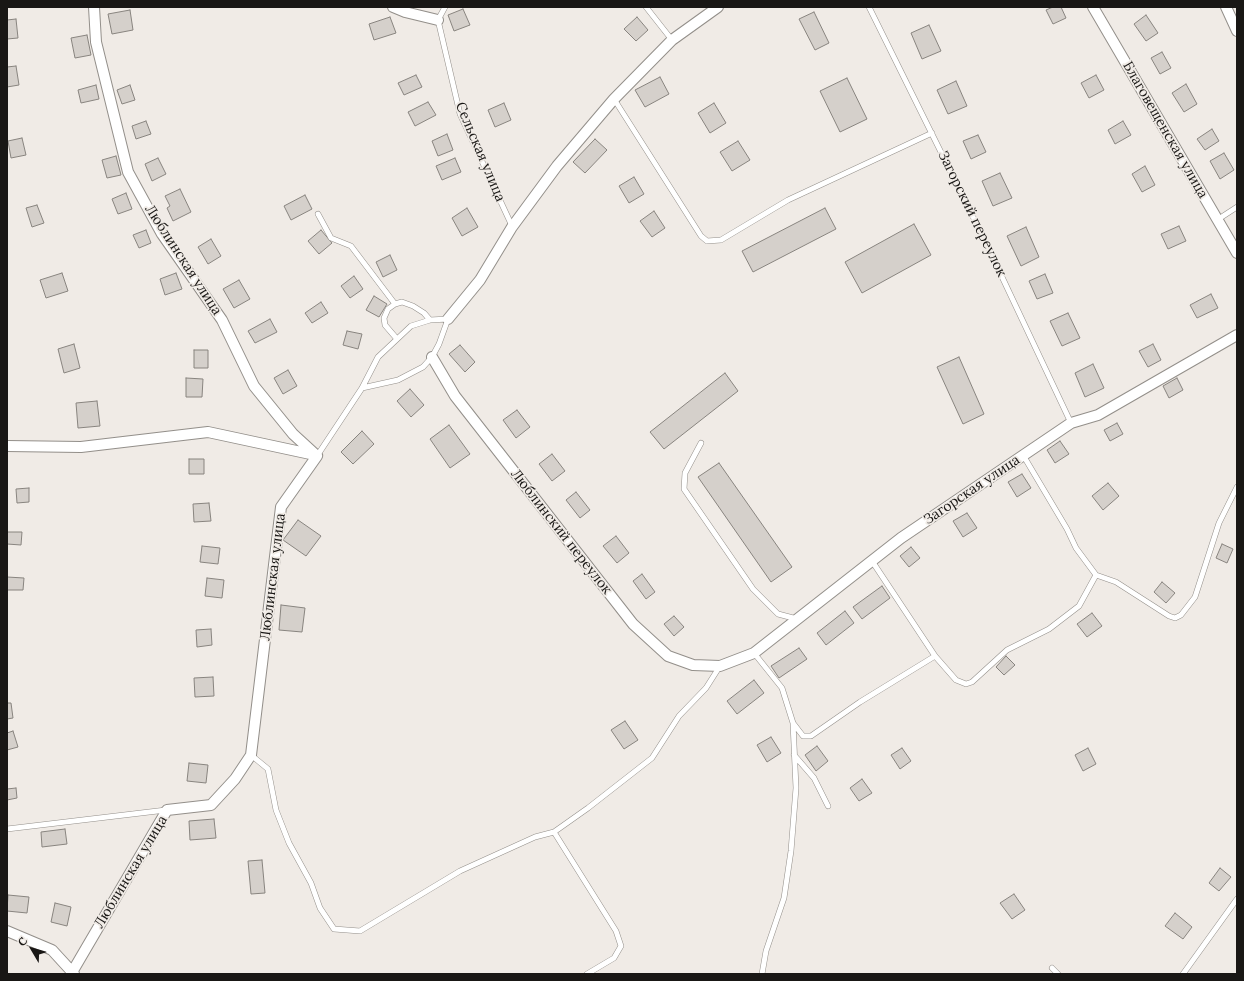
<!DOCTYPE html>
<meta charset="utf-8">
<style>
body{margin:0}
#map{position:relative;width:1244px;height:981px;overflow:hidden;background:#f0ebe6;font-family:Lora,serif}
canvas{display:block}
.frame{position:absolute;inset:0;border:8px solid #191715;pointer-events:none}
.north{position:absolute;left:12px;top:929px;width:40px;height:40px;-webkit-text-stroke:3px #f0ebe6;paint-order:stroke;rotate:308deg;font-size:11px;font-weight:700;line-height:16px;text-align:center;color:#191715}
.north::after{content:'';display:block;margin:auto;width:14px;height:18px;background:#191715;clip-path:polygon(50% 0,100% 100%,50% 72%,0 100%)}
</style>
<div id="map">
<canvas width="1244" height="981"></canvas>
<div class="frame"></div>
<div class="north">С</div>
</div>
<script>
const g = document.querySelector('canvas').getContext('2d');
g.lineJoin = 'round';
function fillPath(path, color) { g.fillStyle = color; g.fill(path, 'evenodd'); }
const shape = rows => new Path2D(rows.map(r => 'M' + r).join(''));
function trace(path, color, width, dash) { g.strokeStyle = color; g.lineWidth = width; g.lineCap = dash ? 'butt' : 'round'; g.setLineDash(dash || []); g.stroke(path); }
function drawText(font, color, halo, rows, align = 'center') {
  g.font = font + ' Lora,serif'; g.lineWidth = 3.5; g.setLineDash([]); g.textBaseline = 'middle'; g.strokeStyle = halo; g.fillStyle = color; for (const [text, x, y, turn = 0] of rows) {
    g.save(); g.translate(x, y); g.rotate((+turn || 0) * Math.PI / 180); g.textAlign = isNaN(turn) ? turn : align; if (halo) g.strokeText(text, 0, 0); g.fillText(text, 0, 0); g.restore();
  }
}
const building = shape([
 [1053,7,1061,7,1066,18,1053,24,1046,10,1053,7],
 [463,9,470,25,454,31,448,15,463,9],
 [130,10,133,30,112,34,108,14,130,10],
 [814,12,829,43,815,50,799,19,814,12],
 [1146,15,1158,33,1146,41,1134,24,1146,15],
 [390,17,396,33,374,40,369,24,390,17],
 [637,17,648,30,636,41,624,29,637,17],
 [16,19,18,38,7,39,7,20,16,19],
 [929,25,941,51,922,59,911,33,929,25],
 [87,35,91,55,75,58,71,38,87,35],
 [1162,52,1171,68,1160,74,1151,58,1162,52],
 [16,66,19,85,7,87,7,67,16,66],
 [416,75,422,87,404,95,398,83,416,75],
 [1096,75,1104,90,1089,98,1081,83,1096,75],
 [660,77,669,94,645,107,635,90,660,77],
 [847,78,867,119,840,132,820,91,847,78],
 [956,81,967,106,948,114,937,90,956,81],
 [1186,84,1197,104,1184,112,1172,93,1186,84],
 [96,85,99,99,81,103,78,90,96,85],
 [130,85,135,100,122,104,117,90,130,85],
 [428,102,436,115,415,126,408,112,428,102],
 [504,103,511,120,495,127,488,110,504,103],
 [714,103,726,123,710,133,698,113,714,103],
 [146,121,151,134,136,139,132,126,146,121],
 [1123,121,1131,135,1115,144,1108,130,1123,121],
 [1212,129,1219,141,1205,150,1197,139,1212,129],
 [447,134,453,150,438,156,432,141,447,134],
 [978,135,986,152,971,159,963,141,978,135],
 [22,138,26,155,11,158,8,141,22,138],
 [595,139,607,150,585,173,573,162,595,139],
 [738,141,750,160,732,171,720,152,738,141],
 [1224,153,1234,170,1220,179,1210,161,1224,153],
 [116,156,121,175,107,178,102,160,116,156],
 [158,158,166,174,152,181,145,164,158,158],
 [455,158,461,172,442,180,436,166,455,158],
 [1145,166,1155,185,1142,192,1132,174,1145,166],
 [1000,173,1012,198,993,206,982,181,1000,173],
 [634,177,644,194,629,203,619,186,634,177],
 [180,189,191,212,173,221,167,208,170,206,165,196,180,189],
 [126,193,132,209,118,214,112,199,126,193],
 [305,195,312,209,291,220,284,206,305,195],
 [37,205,44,223,32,227,26,208,37,205],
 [467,208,478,227,462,236,452,218,467,208],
 [825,208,836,229,753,272,742,251,825,208],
 [654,211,665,228,652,237,640,221,654,211],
 [914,224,931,255,862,293,845,262,914,224],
 [1179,226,1186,241,1168,249,1161,234,1179,226],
 [1026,227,1039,257,1021,266,1007,236,1026,227],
 [146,230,151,243,139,248,133,235,146,230],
 [321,230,332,243,319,254,308,241,321,230],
 [211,239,221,256,208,264,198,247,211,239],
 [390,255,397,270,383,277,376,262,390,255],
 [62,273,68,291,46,298,40,280,62,273],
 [176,273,182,289,165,295,160,279,176,273],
 [1045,274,1053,293,1037,299,1029,281,1045,274],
 [354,276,363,289,350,298,341,286,354,276],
 [239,280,250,299,234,308,223,289,239,280],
 [1211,294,1218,308,1197,318,1190,305,1211,294],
 [374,296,387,304,379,317,366,310,374,296],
 [321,302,328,313,312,323,305,313,321,302],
 [1068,313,1080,338,1062,346,1050,321,1068,313],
 [270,319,277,332,255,343,248,331,270,319],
 [347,331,362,334,358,349,343,345,347,331],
 [74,344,80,368,64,373,58,349,74,344],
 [1153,344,1161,360,1148,367,1139,351,1153,344],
 [460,345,475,362,465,372,449,354,460,345],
 [194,350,208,350,208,368,194,368,194,350],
 [959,357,984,414,963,424,937,367,959,357],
 [1093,364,1104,388,1085,397,1075,373,1093,364],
 [288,370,297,386,283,394,274,378,288,370],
 [725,373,738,391,664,449,650,432,725,373],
 [186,378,203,379,202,397,186,397,186,378],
 [1177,378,1183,390,1169,398,1163,386,1177,378],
 [410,389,424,405,411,417,397,401,410,389],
 [97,401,100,426,78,428,76,403,97,401],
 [517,410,530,427,516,438,503,420,517,410],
 [1117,423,1123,434,1110,441,1104,430,1117,423],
 [449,425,470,454,450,468,430,439,449,425],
 [362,431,374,444,353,464,341,452,362,431],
 [1060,441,1069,454,1055,463,1047,450,1060,441],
 [552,454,565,471,552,481,539,464,552,454],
 [189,459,204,459,204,474,189,474,189,459],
 [719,463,792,567,771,582,698,477,719,463],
 [1022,474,1031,488,1017,497,1008,482,1022,474],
 [1108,483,1119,496,1103,510,1092,496,1108,483],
 [29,488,29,502,17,503,16,489,29,488],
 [576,492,590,510,580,518,566,500,576,492],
 [209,503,211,521,194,522,193,504,209,503],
 [967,513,977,528,963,537,953,521,967,513],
 [298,520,321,536,306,556,283,540,298,520],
 [7,532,22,532,21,545,7,544,7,532],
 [616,536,629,553,617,563,603,546,616,536],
 [1222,544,1233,549,1227,563,1216,558,1222,544],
 [202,546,220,548,218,564,200,562,202,546],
 [911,547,920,558,909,567,900,556,911,547],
 [642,574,655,592,646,599,633,581,642,574],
 [7,577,24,578,23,590,7,590,7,577],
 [207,578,224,580,222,598,205,596,207,578],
 [1162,582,1175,593,1166,603,1154,592,1162,582],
 [882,586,890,598,862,619,853,607,882,586],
 [281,605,305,608,302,632,279,630,281,605],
 [845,611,854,623,826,645,817,633,845,611],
 [1092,613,1102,626,1087,637,1077,624,1092,613],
 [674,616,684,627,674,636,664,624,674,616],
 [211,629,212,645,197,647,196,630,211,629],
 [799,648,807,659,779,678,771,666,799,648],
 [1006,656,1015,665,1004,675,996,667,1006,656],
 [213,677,214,696,195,697,194,678,213,677],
 [754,680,764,693,737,714,727,701,754,680],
 [7,703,11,703,13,718,7,719,7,703],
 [625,721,638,740,624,749,611,730,625,721],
 [13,731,18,747,7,750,7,733,13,731],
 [771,737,781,753,767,762,757,745,771,737],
 [817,746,828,761,816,771,805,755,817,746],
 [902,748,911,761,900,769,891,755,902,748],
 [1088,748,1096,764,1083,771,1075,755,1088,748],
 [189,763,208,765,206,783,187,781,189,763],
 [862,779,872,793,859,801,850,788,862,779],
 [16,788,17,798,7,800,7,789,16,788],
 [214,819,216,838,190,840,189,821,214,819],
 [65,829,67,844,42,847,41,832,65,829],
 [262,860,265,893,251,894,248,861,262,860],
 [1220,868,1231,877,1219,891,1209,883,1220,868],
 [1014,894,1025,910,1012,919,1000,903,1014,894],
 [8,895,29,897,27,913,7,911,8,895],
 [55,903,71,907,67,926,51,922,55,903],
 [1175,913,1192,927,1183,939,1165,926,1175,913]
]);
fillPath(building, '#d5d0cb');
trace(building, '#88847f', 1);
const service = shape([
 [445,7,438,20,460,114,512,226],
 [646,7,672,40],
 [869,7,986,243,1071,423],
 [614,99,701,236,707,241,721,240,788,200,932,133],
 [318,214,331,238,351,246,395,304,388,309,384,318,385,325,397,339],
 [1217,220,1237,207],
 [395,304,402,302,413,306,424,313,430,320],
 [701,443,685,473,684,489,753,589,778,614,797,619],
 [1023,455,1067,529,1076,548,1096,575,1116,582,1169,616,1175,618,1181,615,1195,597,1219,523,1237,487],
 [317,456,362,388,378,357,411,326,430,320,448,319,439,344,432,357,423,367,398,380,362,388],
 [872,561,935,656],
 [754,653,782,688,793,723,796,788,791,851,784,898,766,951,762,974],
 [793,723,803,736,811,736,860,702,935,656,956,680,966,684,972,682,1007,650,1049,629,1079,606,1096,575],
 [251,755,268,769,276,810,289,843,311,883,320,908,334,929,360,931,460,871,535,837,554,832,588,808,652,758,679,716,706,688,720,666],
 [794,755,814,778,828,806],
 [7,829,166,810],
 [554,832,616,931,621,946,614,958,587,974],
 [1052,968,1058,974],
 [1183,974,1237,899]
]);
const minor = shape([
 [393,7,405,12,438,20],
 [1093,7,1237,253],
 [1226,7,1237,31],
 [448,319,480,280,512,227,557,166,614,99,672,40,718,7],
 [432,357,455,396,633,624,668,656,693,665,720,666,754,653,901,538,1071,423,1098,415,1237,335],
 [7,446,81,447,208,432,315,455],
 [7,931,52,950,74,974],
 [71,974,167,810,211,805,235,779,251,755,281,507,317,456,293,434,254,386,222,320,162,234,128,172,96,42,94,7]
]);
trace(service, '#938f8a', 6);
trace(minor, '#938f8a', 12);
trace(service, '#fff', 5);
trace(minor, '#fff', 10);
drawText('14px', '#191715', '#f0ebe6', [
 ["Благовещенская улица",1165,130,60],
 ["Сельская улица",480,152,67],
 ["Загорский переулок",972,214,64],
 ["Люблинская улица",183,260,57],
 ["Загорская улица",972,490,-34],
 ["Люблинский переулок",561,532,52],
 ["Люблинская улица",273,577,-83],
 ["Люблинская улица",131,872,-59]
]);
</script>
